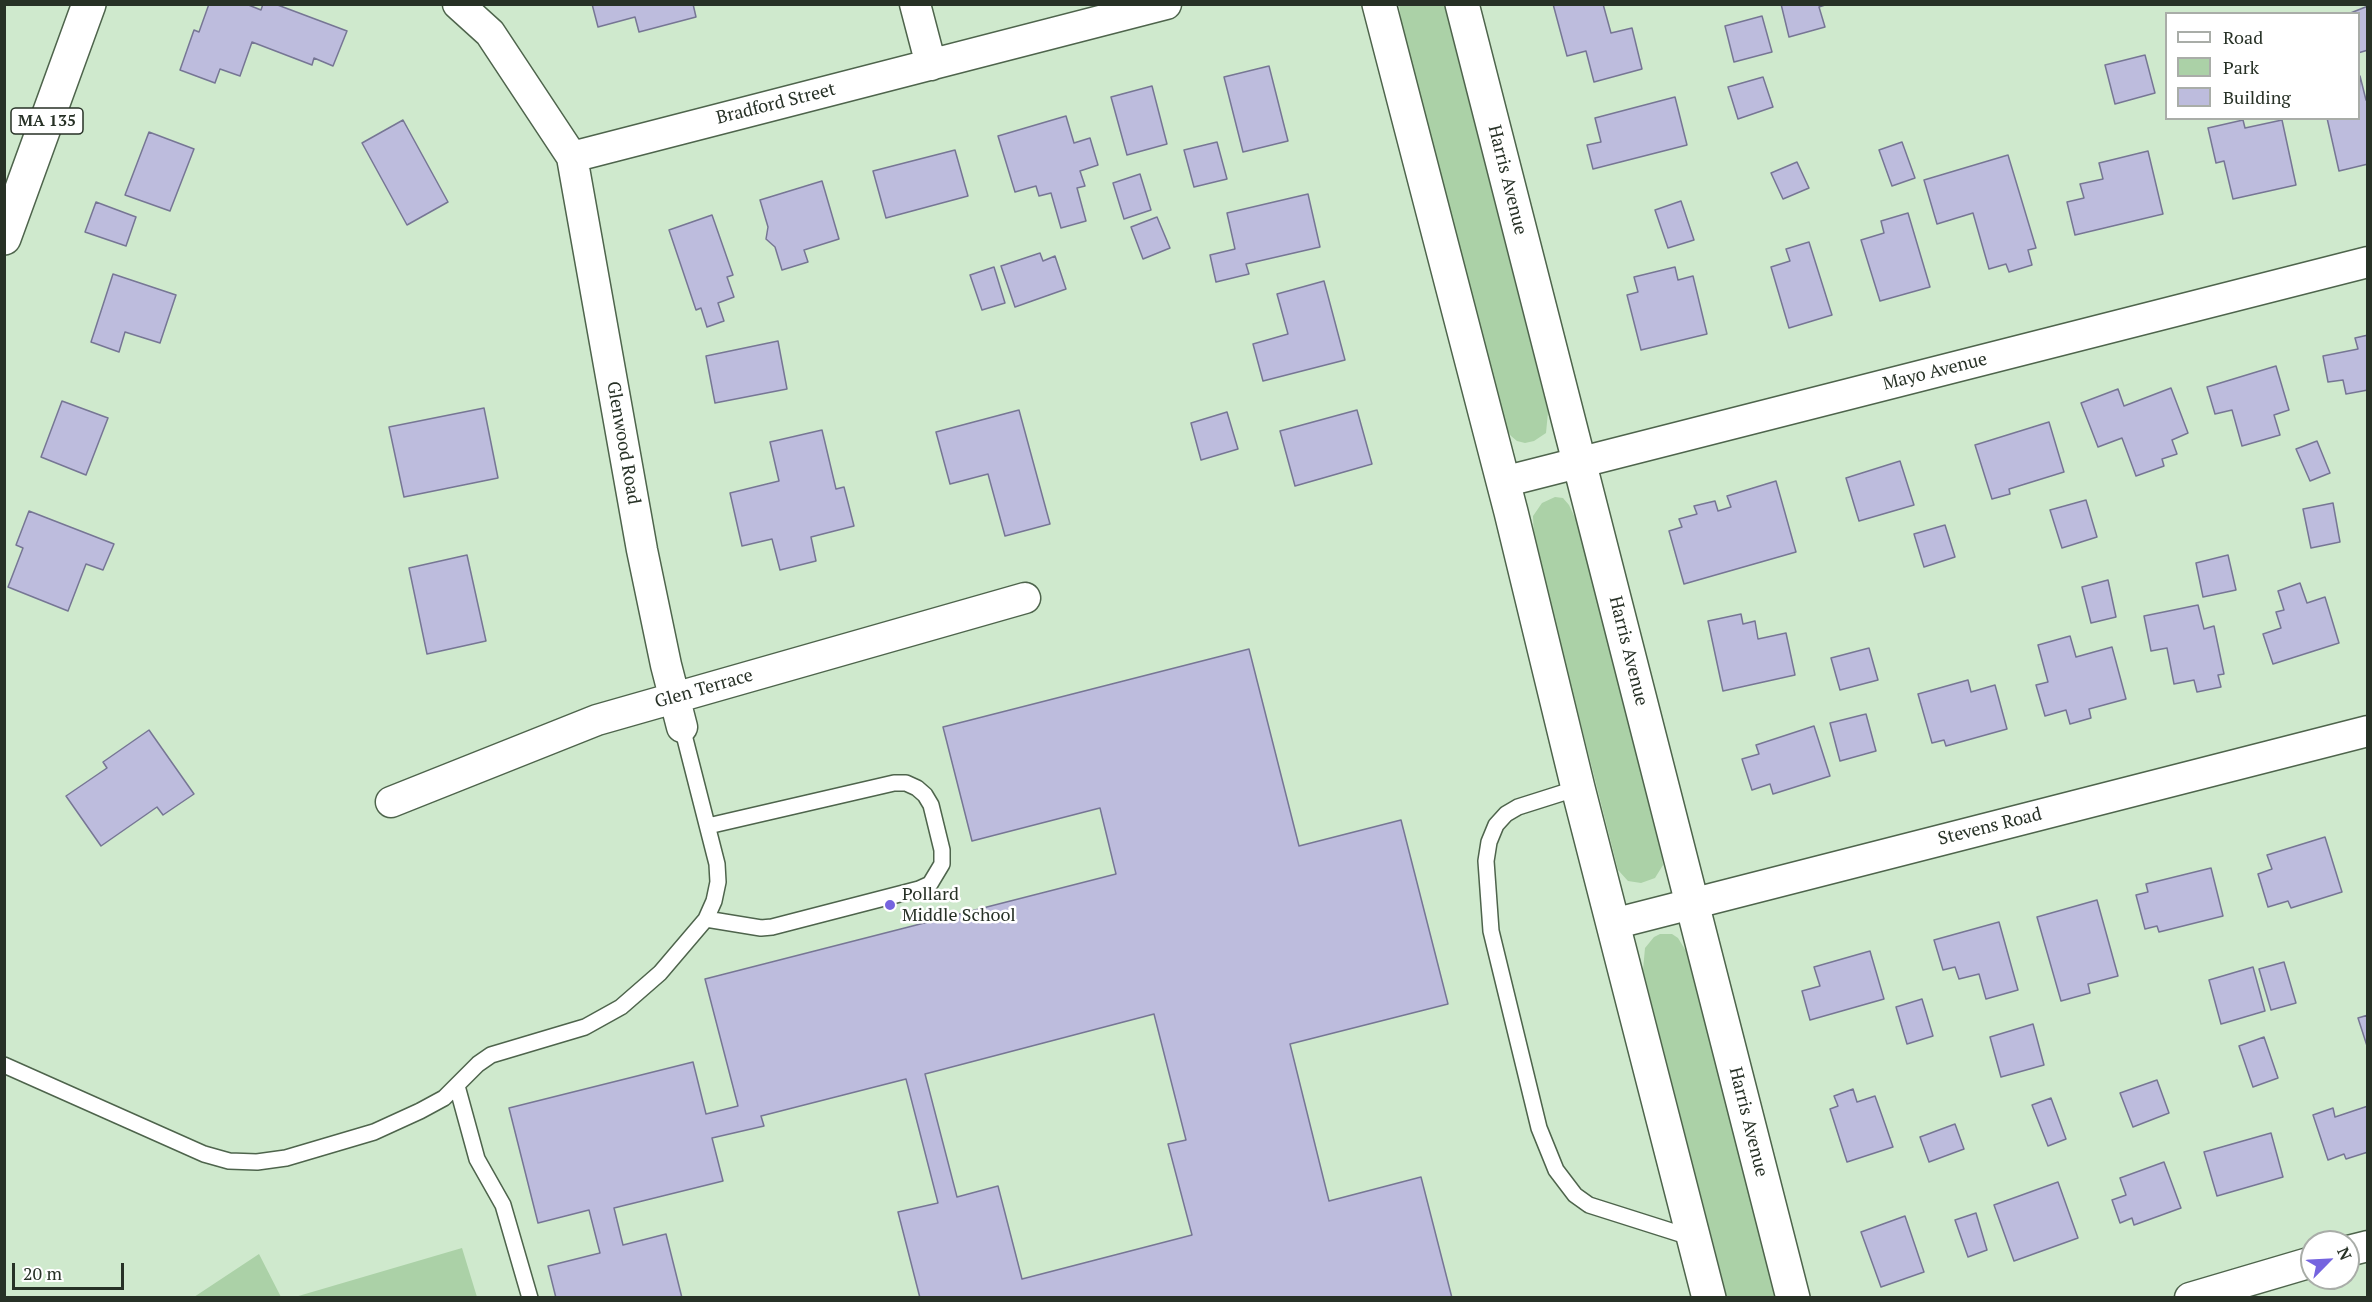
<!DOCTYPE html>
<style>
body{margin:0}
#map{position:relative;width:2372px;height:1302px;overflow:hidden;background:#cfe9cd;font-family:"PT Serif",serif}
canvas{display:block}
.frame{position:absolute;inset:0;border:6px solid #273126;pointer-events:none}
.legend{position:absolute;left:2165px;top:12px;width:195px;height:108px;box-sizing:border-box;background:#fff;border:2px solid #a9ada8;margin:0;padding:8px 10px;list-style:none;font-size:18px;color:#273126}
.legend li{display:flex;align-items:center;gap:12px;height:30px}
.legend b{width:30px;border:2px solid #a9ada8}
.north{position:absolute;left:2300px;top:1230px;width:60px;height:60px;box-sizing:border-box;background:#fff;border:2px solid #a9ada8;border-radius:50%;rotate:66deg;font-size:16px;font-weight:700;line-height:24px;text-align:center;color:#273126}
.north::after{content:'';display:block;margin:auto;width:21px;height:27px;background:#7564df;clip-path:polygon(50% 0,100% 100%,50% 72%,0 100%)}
.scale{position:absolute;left:12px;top:1263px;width:112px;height:27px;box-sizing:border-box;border:3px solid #273126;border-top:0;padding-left:8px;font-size:18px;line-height:21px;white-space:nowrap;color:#273126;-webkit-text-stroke:4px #fff;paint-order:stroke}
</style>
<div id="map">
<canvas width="2372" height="1302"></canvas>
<div class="frame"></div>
<ul class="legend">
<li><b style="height:8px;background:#fff"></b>Road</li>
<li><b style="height:16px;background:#abd1a7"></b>Park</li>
<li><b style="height:16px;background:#bdbcdd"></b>Building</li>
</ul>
<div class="north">N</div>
<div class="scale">20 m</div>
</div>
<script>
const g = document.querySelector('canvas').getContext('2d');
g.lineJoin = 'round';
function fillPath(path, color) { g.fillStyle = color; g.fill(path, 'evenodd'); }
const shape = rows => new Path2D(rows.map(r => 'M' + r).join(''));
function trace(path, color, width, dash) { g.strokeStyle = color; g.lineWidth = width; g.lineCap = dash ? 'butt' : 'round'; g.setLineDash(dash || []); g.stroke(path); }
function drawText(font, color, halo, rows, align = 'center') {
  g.font = font + ' "PT Serif",serif'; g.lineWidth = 5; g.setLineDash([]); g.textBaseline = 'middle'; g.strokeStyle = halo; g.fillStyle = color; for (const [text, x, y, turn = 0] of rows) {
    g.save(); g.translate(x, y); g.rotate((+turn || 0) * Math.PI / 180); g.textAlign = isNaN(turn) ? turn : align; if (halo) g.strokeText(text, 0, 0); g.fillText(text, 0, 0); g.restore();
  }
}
fillPath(shape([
 [1399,5,1444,5,1548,412,1546,433,1534,441,1525,443,1517,441,1511,436,1504,425,1401,20],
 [1555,497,1563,498,1569,505,1576,520,1662,857,1663,865,1655,878,1641,883,1628,881,1618,870,1534,540,1533,516,1542,503],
 [1660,934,1672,934,1678,938,1686,951,1775,1297,1727,1297,1643,970,1645,948,1654,937],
 [462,1248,477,1297,295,1297],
 [259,1254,281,1297,194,1297]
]), '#abd1a7');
const building = shape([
 [209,4,246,4,261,10,263,4,275,4,347,31,333,66,314,58,312,65,252,42,240,76,220,69,215,83,180,70,194,30,199,32,209,4],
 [592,4,693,4,696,17,639,32,635,17,598,27,592,4],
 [1553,4,1603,4,1611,33,1632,28,1642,69,1594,82,1586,51,1567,56,1553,4],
 [1781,4,1828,4,1819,7,1825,27,1789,37,1781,4],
 [2368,6,2368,50,2358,53,2358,14,2348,14,2368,6],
 [1762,16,1772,52,1734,62,1725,26,1762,16],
 [2145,55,2155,93,2115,104,2105,65,2145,55],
 [1269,66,1288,141,1243,152,1224,77,1269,66],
 [2360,76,2366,100,2368,100,2368,164,2339,171,2327,118,2358,118,2360,76],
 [1763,77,1773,107,1738,119,1728,87,1763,77],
 [1152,86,1167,144,1127,155,1111,97,1152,86],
 [1675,97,1687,145,1593,169,1587,145,1601,142,1595,118,1675,97],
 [1066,116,1074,143,1090,138,1098,165,1080,171,1085,186,1077,188,1086,221,1061,228,1051,193,1039,196,1036,186,1015,192,998,136,1066,116],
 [403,120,448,202,407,225,362,143,403,120],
 [2243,120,2245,128,2282,120,2296,185,2233,199,2224,161,2216,163,2208,128,2243,120],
 [149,132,194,149,170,211,125,195,149,132],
 [1217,142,1227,179,1194,187,1184,150,1217,142],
 [1902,142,1915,178,1892,186,1879,150,1902,142],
 [955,150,968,196,886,218,873,171,955,150],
 [2148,151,2163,214,2075,235,2067,202,2084,198,2080,184,2103,179,2099,163,2148,151],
 [2008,155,2036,248,2028,250,2032,265,2009,272,2006,264,1989,269,1973,213,1937,224,1924,180,2008,155],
 [1797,162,1809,188,1783,199,1771,173,1797,162],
 [1140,174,1151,210,1124,219,1113,183,1140,174],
 [822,181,839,239,804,250,808,262,782,270,775,247,766,239,768,227,760,200,822,181],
 [1308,194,1320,247,1246,264,1249,274,1216,282,1210,255,1235,249,1227,213,1308,194],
 [1681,201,1694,240,1668,248,1655,210,1681,201],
 [96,202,136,217,126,246,85,232,96,202],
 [1908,213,1930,287,1880,301,1861,240,1884,233,1881,221,1908,213],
 [712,215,733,275,727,277,734,297,718,303,724,321,707,327,701,308,696,310,669,230,712,215],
 [1157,217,1170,248,1143,259,1131,227,1157,217],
 [1809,242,1832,315,1789,328,1771,267,1790,261,1786,249,1809,242],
 [1040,253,1043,261,1055,256,1066,289,1015,307,1001,266,1040,253],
 [994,267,1005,303,982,310,970,275,994,267],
 [1675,267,1678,280,1693,276,1707,334,1641,350,1627,295,1638,292,1634,277,1675,267],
 [113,274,176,295,160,343,125,332,119,352,91,342,113,274],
 [1324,281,1345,360,1263,381,1253,344,1288,334,1277,294,1324,281],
 [2368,335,2368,390,2346,394,2343,380,2328,382,2323,356,2358,349,2355,338,2368,335],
 [778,341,787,389,715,403,706,356,778,341],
 [2276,366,2289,410,2274,415,2280,435,2242,446,2232,410,2215,414,2207,387,2276,366],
 [2171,388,2188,433,2172,440,2177,454,2162,459,2164,466,2136,476,2122,438,2098,447,2081,403,2118,389,2124,406,2171,388],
 [62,401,108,418,86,475,41,457,62,401],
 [484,408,498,478,404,497,389,427,484,408],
 [1019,410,1050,524,1005,536,988,474,950,484,936,432,1019,410],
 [1357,410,1372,464,1295,486,1280,431,1357,410],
 [1227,412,1238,449,1201,460,1191,423,1227,412],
 [2049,422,2064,472,2009,489,2010,494,1992,499,1975,445,2049,422],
 [822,430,836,489,844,487,854,526,811,537,816,561,780,570,772,539,742,546,730,493,779,481,770,442,822,430],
 [2317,441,2330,473,2310,481,2296,449,2317,441],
 [1900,461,1914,505,1859,521,1846,478,1900,461],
 [1776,481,1796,552,1684,584,1669,531,1682,527,1679,519,1697,514,1694,506,1715,501,1718,511,1731,507,1727,496,1776,481],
 [2086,500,2097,537,2062,548,2050,510,2086,500],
 [2333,503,2340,542,2311,548,2303,509,2333,503],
 [29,511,114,544,103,570,86,564,68,611,8,587,23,548,16,545,29,511],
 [1945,525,1955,557,1924,567,1914,534,1945,525],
 [467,555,486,641,427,654,409,568,467,555],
 [2228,555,2236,590,2203,597,2196,563,2228,555],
 [2108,580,2116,617,2091,623,2082,587,2108,580],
 [2300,583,2307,603,2325,597,2339,643,2273,664,2263,634,2281,628,2276,612,2284,610,2278,591,2300,583],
 [2198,605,2204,629,2214,626,2224,674,2218,675,2221,687,2197,692,2194,680,2174,684,2167,648,2151,651,2144,616,2198,605],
 [1741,614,1743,624,1755,621,1758,639,1786,633,1795,675,1723,691,1708,621,1741,614],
 [2070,636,2076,657,2112,647,2126,699,2089,709,2091,718,2070,724,2066,710,2045,716,2036,685,2048,682,2038,645,2070,636],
 [1869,648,1878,680,1840,690,1831,658,1869,648],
 [1249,649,1299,846,1401,820,1448,1004,1290,1044,1329,1201,1421,1177,1452,1298,920,1298,898,1212,938,1203,906,1079,761,1116,764,1126,712,1138,723,1181,614,1208,623,1245,666,1234,682,1298,556,1298,548,1266,600,1253,589,1210,538,1223,509,1108,693,1062,706,1114,738,1106,705,979,1116,874,1100,808,972,841,943,727,1249,649],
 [1154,1014,1186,1140,1168,1144,1192,1235,1022,1279,998,1186,957,1197,925,1074,1154,1014],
 [1968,680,1971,692,1995,685,2007,729,1946,746,1944,740,1932,743,1918,694,1968,680],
 [1866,714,1876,751,1840,761,1830,723,1866,714],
 [1814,726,1830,776,1773,794,1770,784,1752,790,1742,759,1759,754,1756,745,1814,726],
 [149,730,194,794,163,815,157,807,101,846,66,796,107,768,103,762,149,730],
 [2325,837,2342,892,2291,908,2288,901,2268,907,2258,874,2272,869,2267,855,2325,837],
 [2211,868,2223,916,2159,932,2157,926,2145,929,2136,895,2148,892,2146,884,2211,868],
 [2097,900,2118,976,2088,984,2090,993,2061,1001,2037,917,2097,900],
 [1999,922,2018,990,1986,999,1979,974,1959,979,1955,967,1943,970,1934,940,1999,922],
 [1870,951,1884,999,1810,1020,1802,991,1820,986,1814,967,1870,951],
 [2284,962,2296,1003,2271,1010,2259,969,2284,962],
 [2253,967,2265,1011,2221,1024,2209,980,2253,967],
 [1922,999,1933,1036,1907,1044,1896,1007,1922,999],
 [2368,1015,2368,1049,2358,1018,2368,1015],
 [2033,1024,2044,1065,2001,1077,1990,1037,2033,1024],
 [2264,1037,2278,1078,2253,1087,2239,1046,2264,1037],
 [2157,1080,2169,1113,2133,1127,2120,1093,2157,1080],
 [1853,1089,1857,1102,1875,1096,1893,1147,1847,1162,1830,1109,1838,1106,1834,1096,1853,1089],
 [2051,1098,2066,1139,2048,1146,2032,1105,2051,1098],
 [2368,1106,2368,1152,2346,1159,2344,1154,2328,1160,2313,1115,2333,1108,2335,1117,2368,1106],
 [1955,1124,1964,1149,1929,1162,1920,1137,1955,1124],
 [2271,1133,2283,1177,2217,1196,2204,1152,2271,1133],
 [2164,1162,2181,1208,2134,1225,2132,1218,2120,1223,2112,1200,2126,1195,2120,1178,2164,1162],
 [2058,1182,2078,1238,2014,1261,1994,1205,2058,1182],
 [1976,1213,1987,1250,1968,1257,1955,1220,1976,1213],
 [1905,1216,1924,1272,1881,1287,1861,1232,1905,1216]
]);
fillPath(building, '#bdbcdd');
trace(building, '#767694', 1.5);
const lane = shape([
 [1578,788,1518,807,1506,814,1496,825,1489,842,1486,861,1491,931,1539,1128,1556,1170,1575,1195,1589,1205,1693,1238],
 [706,919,761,928,772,927,919,889,930,884,942,864,942,850,931,805,925,795,917,788,906,783,894,783,708,826],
 [4,1065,204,1154,229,1161,257,1162,286,1158,374,1132,420,1111,444,1098,478,1064,491,1055,585,1027,621,1007,660,973,706,919,714,901,718,882,717,864,682,727],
 [457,1086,477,1159,503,1205,530,1298]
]);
const street = shape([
 [458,4,490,33,572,157,642,550,666,665,682,727],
 [915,4,931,65],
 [572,157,1166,4],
 [1503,482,2368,262],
 [391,802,597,720,1025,598],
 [1613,924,2368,731],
 [2348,1251,2368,1246],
 [2190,1298,2312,1262]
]);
const secondary = shape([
 [1379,4,1511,512,1578,788,1709,1298],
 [1462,4,1793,1298]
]);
const primary = shape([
 [4,238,89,4]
]);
trace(lane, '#4e644c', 18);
trace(street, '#4e644c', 33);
trace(secondary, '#4e644c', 36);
trace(primary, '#4e644c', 36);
trace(lane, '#fff', 15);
trace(street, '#fff', 30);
trace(secondary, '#fff', 33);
trace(primary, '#fff', 33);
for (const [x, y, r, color] of [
 [890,905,6,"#7564df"]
]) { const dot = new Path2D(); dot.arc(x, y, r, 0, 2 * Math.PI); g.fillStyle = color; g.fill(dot); trace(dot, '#fff', 2); }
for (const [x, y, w] of [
 [47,121,72]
]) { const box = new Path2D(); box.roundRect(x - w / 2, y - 13, w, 26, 4.5); g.fillStyle = '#fff'; g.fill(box); trace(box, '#273126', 1.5); }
drawText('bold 16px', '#273126', null, [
 ["MA 135",47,121]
]);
drawText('18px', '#273126', '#fff', [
 ["Bradford Street",776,104,-14],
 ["Harris Avenue",1507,180,76],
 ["Mayo Avenue",1935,372,-14],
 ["Glenwood Road",623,443,80],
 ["Harris Avenue",1628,651,76],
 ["Glen Terrace",704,689,-16],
 ["Stevens Road",1990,827,-14],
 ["Harris Avenue",1748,1122,76]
]);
drawText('18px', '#273126', '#fff', [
 ["Pollard",902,895],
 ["Middle School",902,916]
], 'left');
</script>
